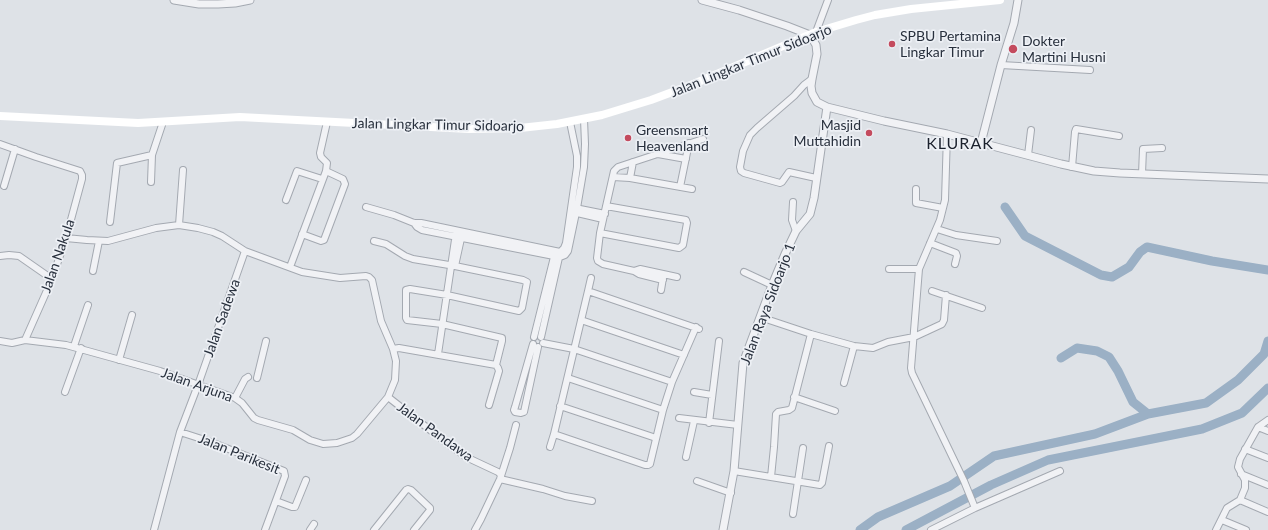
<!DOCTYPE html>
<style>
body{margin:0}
canvas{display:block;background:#dee2e7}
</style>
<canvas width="1268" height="530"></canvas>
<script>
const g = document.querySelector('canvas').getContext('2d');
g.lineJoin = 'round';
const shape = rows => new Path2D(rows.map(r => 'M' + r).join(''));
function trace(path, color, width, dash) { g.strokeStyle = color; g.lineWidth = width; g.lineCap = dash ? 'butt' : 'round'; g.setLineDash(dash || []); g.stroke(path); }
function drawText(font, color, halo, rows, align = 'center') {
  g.font = font + ' Lato,sans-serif'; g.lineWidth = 3.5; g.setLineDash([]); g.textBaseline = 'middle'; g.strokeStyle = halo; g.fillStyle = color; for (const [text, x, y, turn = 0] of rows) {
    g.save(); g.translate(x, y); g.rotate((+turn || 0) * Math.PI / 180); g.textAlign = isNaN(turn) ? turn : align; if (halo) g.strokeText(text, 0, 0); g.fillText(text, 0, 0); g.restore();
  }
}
trace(shape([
 [1005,207,1025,236,1101,275,1112,277,1129,267,1140,252,1147,247,1212,261,1268,270],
 [1061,358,1077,348,1097,351,1109,357,1118,371,1133,402,1148,414],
 [860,530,878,517,950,486,994,456,1095,434,1148,414,1206,403,1238,380,1264,354,1268,341],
 [906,530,991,485,1048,460,1202,429,1242,413,1268,388]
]), '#9bb0c5', 9);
const minor = shape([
 [816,32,828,0],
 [1001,65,1090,70],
 [812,79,804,85,794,96,757,128,750,135,743,151,740,167,741,171,744,173,780,183,782,182,789,172,816,178],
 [947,134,945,200,940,220,919,269,911,368,912,373,964,481,975,508],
 [0,144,36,157,80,171,82,175,82,179,66,238,52,279,25,340],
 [658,154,686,159],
 [1028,155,1031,130],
 [1072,167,1075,132,1076,129,1119,136],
 [1142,174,1143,149,1162,148],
 [613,177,630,178,692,189],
 [630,178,633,162],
 [151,182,152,155,163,122],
 [4,186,15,149],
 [680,187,689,143],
 [916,189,916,203,943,208],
 [286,200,297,171,322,179],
 [793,202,792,220,796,231],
 [366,207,394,215,414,223,421,223,560,252,564,248,566,243,577,167,577,156,570,122],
 [575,208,605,214],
 [573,212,603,219],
 [110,222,117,163,152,155],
 [414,223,417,227,422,230,554,256,560,257,565,255,568,251,577,208,584,167,585,144,584,119],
 [179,225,183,170],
 [937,229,956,235,997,241],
 [600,233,679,248,683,245,687,223,686,220,606,206],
 [302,234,321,241,324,240,345,184,343,179,326,171],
 [374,241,386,244,405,256,413,259,455,266,523,280,527,282,522,308,519,311,447,295,410,289,406,290,406,318,407,320,442,324,502,338,502,341,496,365],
 [930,243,956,253,957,256,955,264],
 [0,256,9,255,19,256,52,279],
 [455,266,462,234],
 [290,267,326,171,327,163,321,157,320,153,327,122],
 [889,269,919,269],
 [93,271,99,241],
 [634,271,640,269,677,277],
 [744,272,772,285],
 [591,278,588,291,699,329],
 [663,280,639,274,634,271,603,264,598,261,597,258,600,233,614,171,618,167,703,139],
 [661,290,663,278],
 [588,291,554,434,645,465,648,465,650,464,663,410,672,382,696,327],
 [932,291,982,308],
 [760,317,811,334,854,346,873,348,888,342,914,337,942,324,944,320,946,295],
 [581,320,684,355],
 [534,337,555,253],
 [541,337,560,253],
 [0,341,12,343,25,340,66,345,160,371,235,398,242,403,254,418,258,420,293,430,310,440,323,444,337,443,352,438,357,434,388,397,395,380,396,361,393,349,381,321,372,280,369,277,366,276,340,278,302,272,245,251,222,236,213,232,198,228,179,225,156,228,108,241,87,240,66,238],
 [543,343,574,349,672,382],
 [533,344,515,407,514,410,515,412,521,413,524,412,538,347],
 [74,346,88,305],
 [393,349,399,348,496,365,498,368,499,371,489,405],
 [438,354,456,233],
 [119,360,132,315],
 [257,378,266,341],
 [568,378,663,410],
 [844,383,854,346],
 [65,392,81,348],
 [694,392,712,395],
 [388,397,448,444,466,457,498,472,501,475],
 [794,397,835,411],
 [235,398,245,379,248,377],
 [560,406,656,438],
 [679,418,738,425],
 [709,423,719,341],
 [1258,427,1268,431],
 [180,432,211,442,284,471,285,476,265,530],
 [550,447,554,434],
 [1245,449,1268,458],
 [686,457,694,421],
 [734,471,820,485,822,483,829,446],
 [1241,474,1268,485],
 [771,477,774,447,776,414,778,412,789,410,792,408,811,334],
 [500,479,543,489,565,496,592,501],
 [697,481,731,493],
 [1240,500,1268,512],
 [276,501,292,507,295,507,306,480],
 [793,514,803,448],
 [1222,520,1246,530],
 [154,530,180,432,198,385,245,251],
 [310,530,314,524],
 [374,530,406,490,408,489,411,490,430,508,430,510,414,530],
 [475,530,481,519,500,479,510,448,516,425],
 [931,530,975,508,1060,471],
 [1216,530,1227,508,1240,500,1245,488,1245,480,1238,467,1240,459,1258,427,1268,420]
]);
const tertiary = shape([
 [174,0,199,4,218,4,235,3,250,0],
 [702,0,739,10,787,26,810,35,816,45,817,54,812,79,811,86,812,93,817,102,827,107,884,121,947,134,1061,164,1094,171,1120,173,1268,179],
 [981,143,1001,65,1014,23,1018,0],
 [723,530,734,471,743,363,772,285,785,254,796,231,810,214,814,198,827,107]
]);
trace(minor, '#a4a9b1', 8);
trace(tertiary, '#a4a9b1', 9);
trace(minor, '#f1f2f5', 6);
trace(tertiary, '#f1f2f5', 7);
trace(shape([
 [0,116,138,123,240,117,469,129,520,128,557,124,602,115,651,100,691,85,816,32,856,20,875,15,911,9,1000,0]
]), '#fff', 8);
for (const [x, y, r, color] of [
 [892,44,4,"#c44b5e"],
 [1013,49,5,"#c44b5e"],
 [869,133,4,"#c44b5e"],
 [628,138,4,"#c44b5e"]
]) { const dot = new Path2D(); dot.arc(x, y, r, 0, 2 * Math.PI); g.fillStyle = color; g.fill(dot); trace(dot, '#edf0f5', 1.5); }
drawText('14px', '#28303d', '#edf0f5', [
 ["SPBU Pertamina",900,36],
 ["Lingkar Timur",900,52],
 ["Dokter",1022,41],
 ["Martini Husni",1022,57],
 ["Masjid",861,125,"right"],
 ["Muttahidin",861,141,"right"],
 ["Greensmart",636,130],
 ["Heavenland",636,146]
], 'left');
drawText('14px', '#28303d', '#edf0f5', [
 ["Jalan Lingkar Timur Sidoarjo",751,61,-22],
 ["Jalan Lingkar Timur Sidoarjo",438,125,1],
 ["Jalan Nakula",58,256,-71],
 ["Jalan Raya Sidoarjo 1",768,304,-69],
 ["Jalan Sadewa",222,318,-70],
 ["Jalan Arjuna",197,385,20],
 ["Jalan Pandawa",435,432,36],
 ["Jalan Parikesit",239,454,22]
]);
g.letterSpacing = '1px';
drawText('16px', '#1b212d', '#edf0f5', [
 ["KLURAK",960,144]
]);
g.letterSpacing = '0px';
</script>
